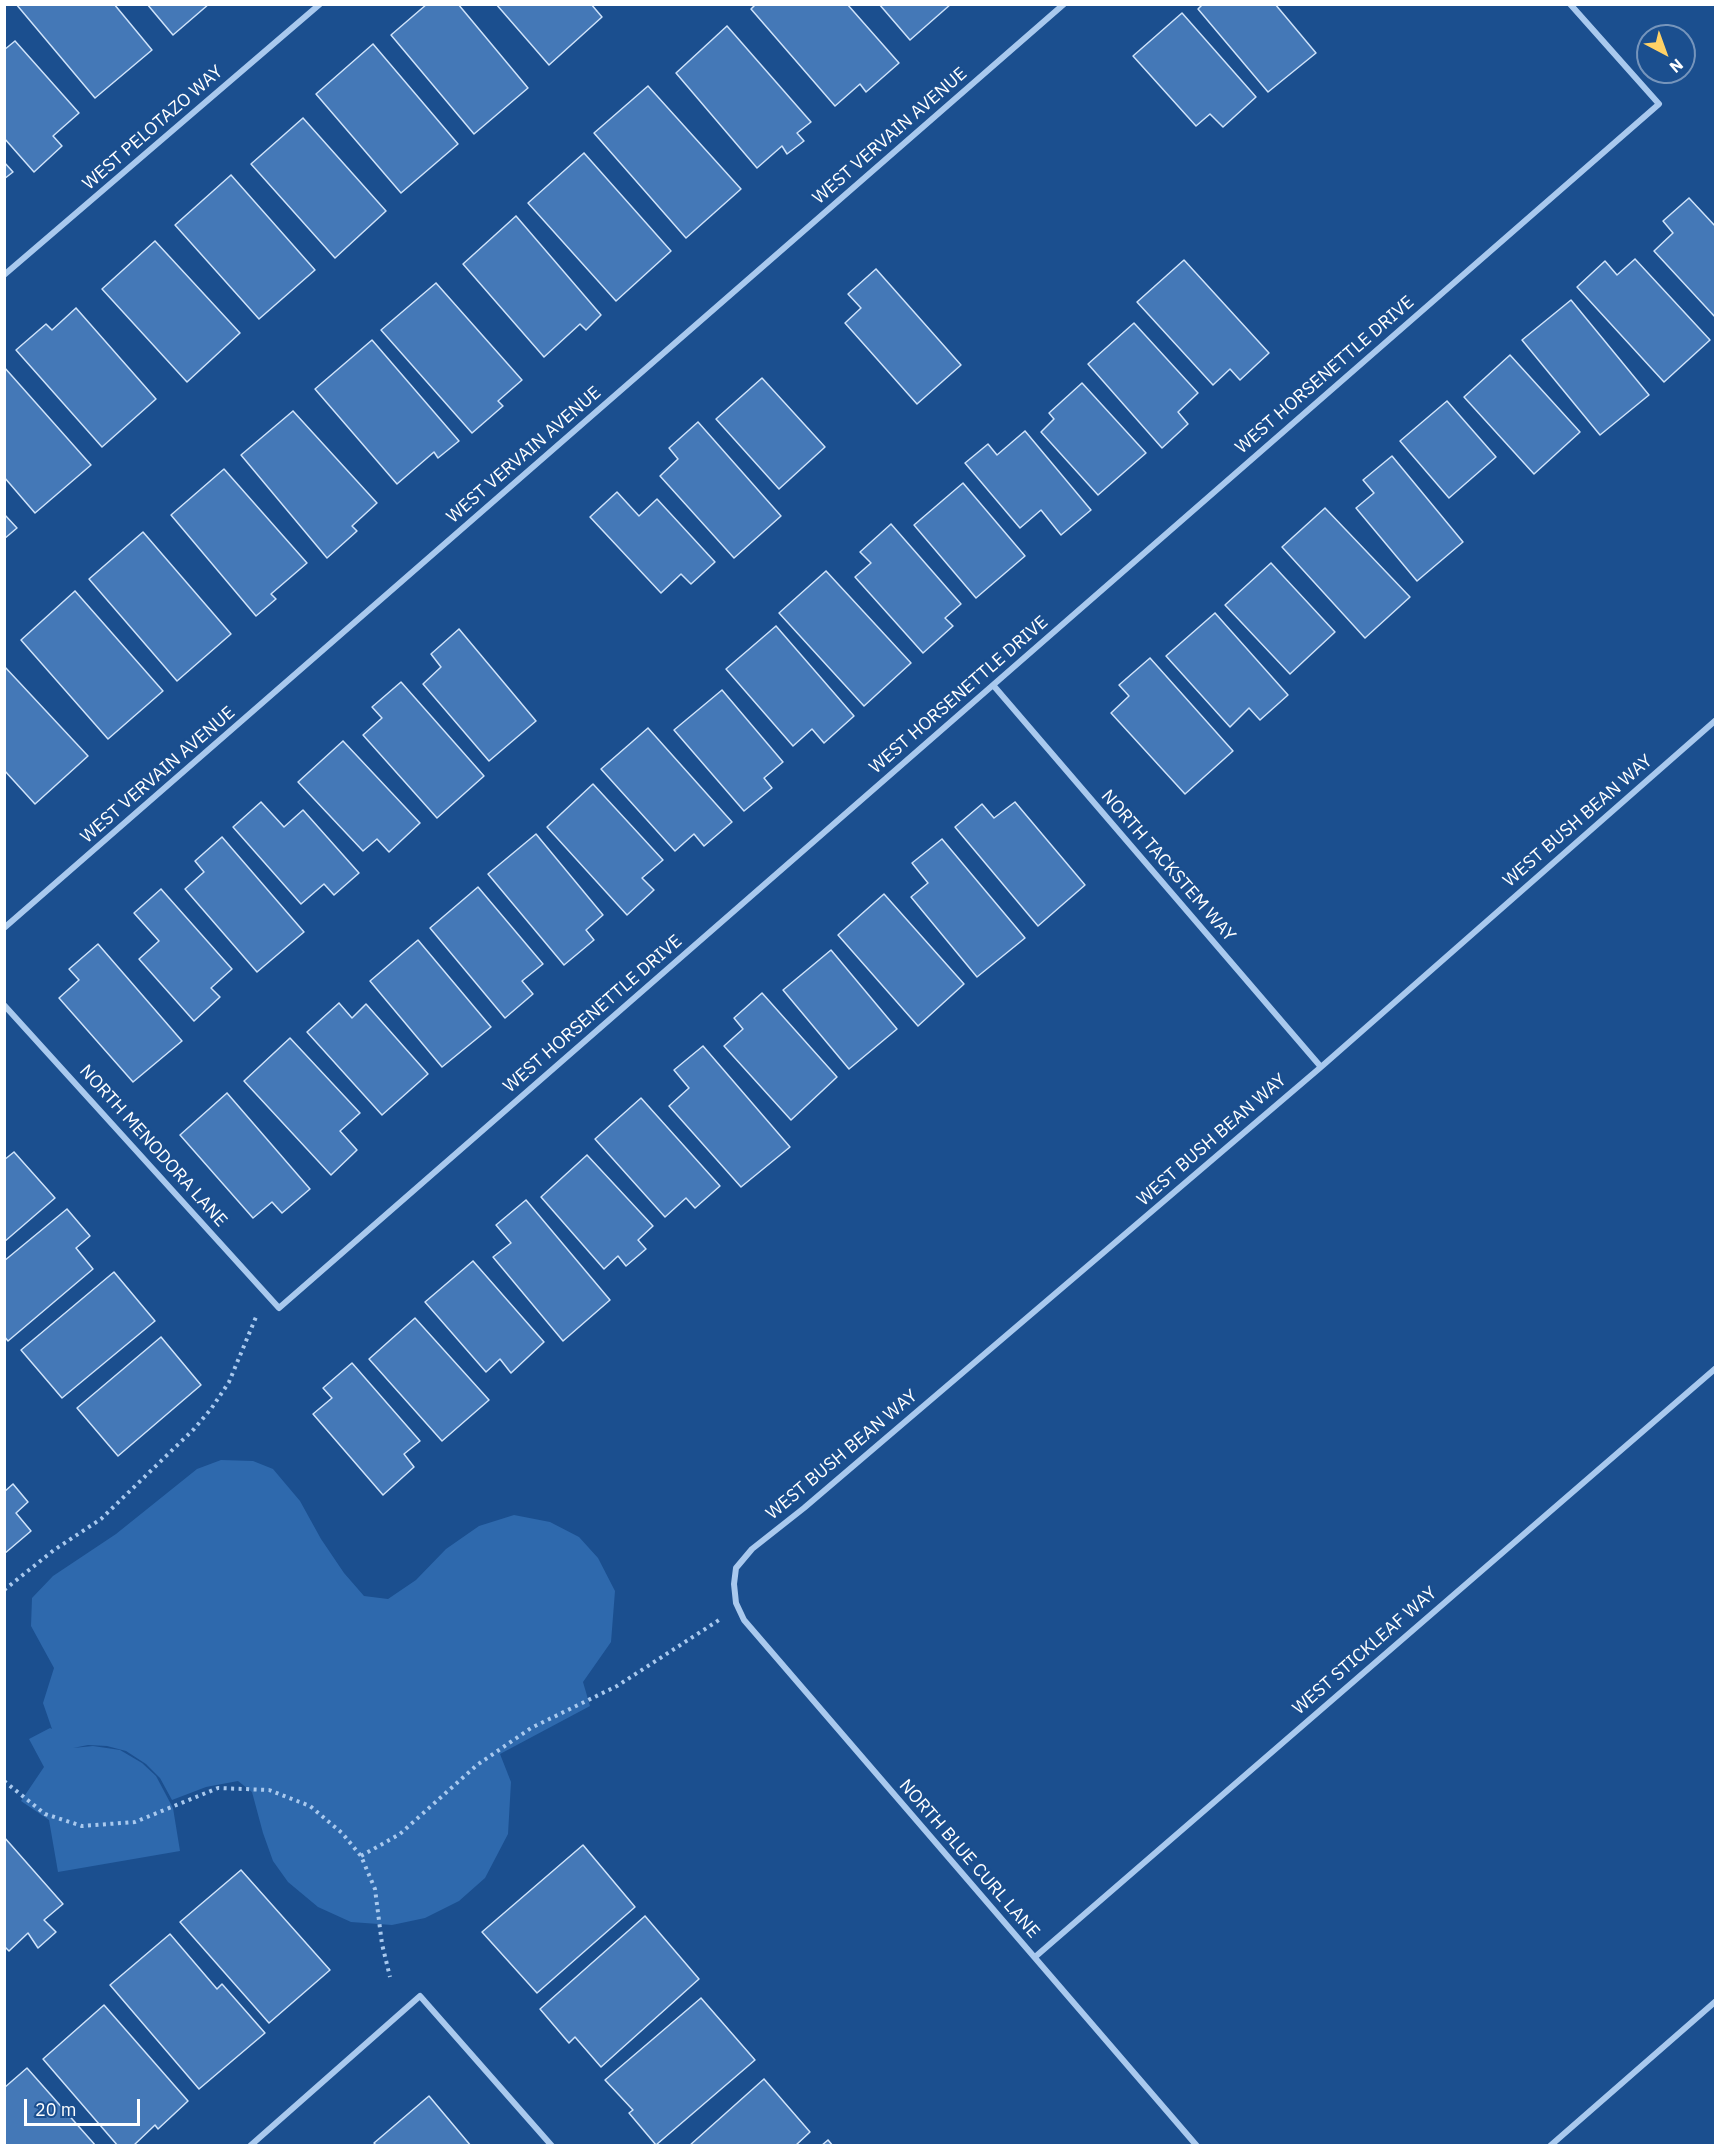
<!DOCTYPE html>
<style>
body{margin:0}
#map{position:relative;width:1720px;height:2150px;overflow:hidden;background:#1b4f8f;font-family:"IBM Plex Sans",sans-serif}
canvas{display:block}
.frame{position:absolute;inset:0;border:6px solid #fff;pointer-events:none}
.north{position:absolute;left:1636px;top:24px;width:60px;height:60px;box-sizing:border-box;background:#1b4f8f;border:2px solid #7695bc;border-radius:50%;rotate:139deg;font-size:16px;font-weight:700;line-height:24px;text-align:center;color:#fff}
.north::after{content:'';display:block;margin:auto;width:21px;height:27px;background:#ffd166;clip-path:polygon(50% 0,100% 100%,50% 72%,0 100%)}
.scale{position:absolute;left:24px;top:2099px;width:116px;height:27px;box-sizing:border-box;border:3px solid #fff;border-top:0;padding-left:8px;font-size:18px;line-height:21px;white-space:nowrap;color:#fff;-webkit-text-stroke:4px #1b4f8f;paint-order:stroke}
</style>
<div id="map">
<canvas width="1720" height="2150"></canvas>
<div class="frame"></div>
<div class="north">N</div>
<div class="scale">20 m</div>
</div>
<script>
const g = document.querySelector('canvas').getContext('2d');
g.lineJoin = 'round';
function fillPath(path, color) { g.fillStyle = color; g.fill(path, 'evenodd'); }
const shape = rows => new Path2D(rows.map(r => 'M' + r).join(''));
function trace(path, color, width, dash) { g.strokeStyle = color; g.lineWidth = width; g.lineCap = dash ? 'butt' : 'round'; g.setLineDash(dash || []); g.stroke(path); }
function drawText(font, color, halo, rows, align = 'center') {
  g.font = font + ' "IBM Plex Sans",sans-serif'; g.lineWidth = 4.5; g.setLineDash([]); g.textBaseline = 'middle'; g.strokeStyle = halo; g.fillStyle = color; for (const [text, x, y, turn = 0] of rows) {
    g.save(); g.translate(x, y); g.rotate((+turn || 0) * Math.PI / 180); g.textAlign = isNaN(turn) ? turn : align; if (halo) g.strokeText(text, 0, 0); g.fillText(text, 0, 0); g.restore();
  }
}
fillPath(shape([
 [221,1460,253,1461,273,1469,300,1501,321,1539,344,1573,364,1596,388,1599,416,1580,446,1549,479,1526,514,1515,550,1522,579,1537,598,1558,615,1591,611,1642,583,1682,590,1706,500,1754,511,1782,508,1834,485,1878,459,1901,425,1918,392,1925,351,1922,318,1907,288,1882,273,1861,263,1833,252,1792,238,1781,206,1787,172,1800,160,1778,146,1764,126,1751,107,1746,88,1745,73,1748,93,1746,120,1750,142,1763,156,1776,173,1808,180,1851,58,1872,49,1820,21,1801,44,1767,29,1739,50,1728,52,1729,43,1703,54,1668,31,1626,32,1598,53,1576,116,1534,197,1469]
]), '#2e69ad');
const building = shape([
 [16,4,114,4,152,50,95,98,16,4],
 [147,4,209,4,173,35,147,4],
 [427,4,458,4,528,88,474,134,391,35,427,4],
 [496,4,591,4,602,17,549,65,496,4],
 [756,4,847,4,899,63,866,92,860,84,835,106,751,9,756,4],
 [879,4,951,4,910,40,879,4],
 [1203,4,1275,4,1316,53,1268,92,1198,9,1203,4],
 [1182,13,1256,97,1223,127,1210,114,1196,126,1133,56,1182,13],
 [727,26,811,122,797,133,804,141,787,154,782,146,757,168,676,73,727,26],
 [15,41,79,113,53,136,62,146,34,172,4,138,4,50,15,41],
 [373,44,458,144,401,193,316,94,373,44],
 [648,86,741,189,686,238,594,133,648,86],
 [303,118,386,211,335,258,251,164,303,118],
 [584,153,671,251,616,301,528,203,584,153],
 [4,162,13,172,4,179,4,162],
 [231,175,315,270,259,319,175,225,231,175],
 [1689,198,1716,227,1716,318,1654,251,1673,233,1663,221,1689,198],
 [516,216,601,315,586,330,580,324,544,357,463,264,516,216],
 [155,241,240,333,187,382,102,289,155,241],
 [1635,259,1710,340,1664,382,1577,287,1605,261,1617,275,1635,259],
 [1184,260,1269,353,1240,380,1230,369,1213,385,1137,302,1184,260],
 [876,269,961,365,917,404,845,323,861,308,848,294,876,269],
 [436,283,522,380,498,401,503,406,472,433,381,330,436,283],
 [1571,300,1649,395,1600,435,1522,340,1571,300],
 [76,308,156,399,102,447,16,350,46,324,52,330,76,308],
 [1134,323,1198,393,1178,412,1188,424,1162,448,1088,364,1134,323],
 [372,340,459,441,438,458,434,452,397,484,315,389,372,340],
 [1510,355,1580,432,1534,474,1464,397,1510,355],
 [4,367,91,465,35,513,4,477,4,367],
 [762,378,825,447,779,489,716,419,762,378],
 [1082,383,1146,453,1098,495,1041,432,1054,419,1049,413,1082,383],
 [1447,401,1496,457,1449,498,1400,441,1447,401],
 [293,411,377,503,352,526,357,531,327,558,241,455,293,411],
 [698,422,781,516,734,558,660,476,678,459,669,448,698,422],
 [1025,431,1091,510,1061,535,1041,510,1020,528,965,463,988,444,997,455,1025,431],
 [1392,456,1463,542,1417,581,1356,508,1374,493,1363,480,1392,456],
 [224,469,307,563,271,594,276,599,256,616,171,515,224,469],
 [963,483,1025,556,976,598,914,525,963,483],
 [617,492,639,516,657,499,715,562,691,584,681,574,661,593,590,517,617,492],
 [1325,508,1410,597,1365,638,1282,547,1325,508],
 [4,514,17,528,4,539,4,514],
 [891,524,961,604,945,618,953,626,923,653,855,577,871,563,860,552,891,524],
 [143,532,231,634,177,681,89,579,143,532],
 [1271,563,1335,632,1290,674,1225,605,1271,563],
 [826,571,911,663,864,706,779,613,826,571],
 [75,591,163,691,108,739,21,640,75,591],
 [1215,613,1288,695,1260,720,1249,708,1230,727,1166,656,1215,613],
 [776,626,854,716,824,743,812,729,793,746,726,669,776,626],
 [459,629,536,721,489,761,423,684,441,667,431,654,459,629],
 [1150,658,1233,751,1185,794,1111,713,1129,696,1119,685,1150,658],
 [4,666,88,756,35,804,4,770,4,666],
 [401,682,484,776,437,818,363,735,382,718,372,707,401,682],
 [722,690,783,762,764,778,772,788,744,811,674,730,722,690],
 [648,728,732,822,704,846,694,834,675,851,601,769,648,728],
 [343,741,420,823,389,852,377,839,363,851,298,782,343,741],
 [593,784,663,860,642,878,654,890,627,915,547,827,593,784],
 [261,802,284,827,303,810,359,873,334,895,324,884,301,904,233,827,261,802],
 [1015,802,1085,885,1038,926,955,827,982,804,994,818,1015,802],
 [536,834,603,915,586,930,594,940,564,965,488,874,536,834],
 [222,837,304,932,257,972,185,889,204,872,195,861,222,837],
 [942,839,1025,938,977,977,911,897,928,883,912,863,942,839],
 [478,887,543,964,522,981,533,994,505,1018,430,928,478,887],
 [161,889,232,969,211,988,220,997,194,1021,139,959,159,941,134,913,161,889],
 [884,894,964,984,918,1026,838,935,884,894],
 [418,940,491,1027,442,1067,370,981,418,940],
 [98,944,182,1041,133,1082,59,998,79,980,69,969,98,944],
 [831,950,897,1029,849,1069,783,990,831,950],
 [762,993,837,1077,791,1120,724,1046,743,1029,734,1018,762,993],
 [339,1003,352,1018,366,1004,428,1074,382,1115,307,1032,339,1003],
 [290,1038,360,1113,340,1131,357,1150,331,1175,244,1081,290,1038],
 [703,1046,790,1147,741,1187,669,1106,689,1088,674,1070,703,1046],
 [227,1093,310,1189,282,1213,272,1202,253,1218,180,1135,227,1093],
 [641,1098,720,1186,695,1208,686,1198,665,1217,595,1139,641,1098],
 [14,1152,55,1198,4,1242,4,1160,14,1152],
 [587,1155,653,1226,638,1240,646,1249,626,1266,618,1256,604,1269,541,1197,587,1155],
 [526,1200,610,1300,563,1341,493,1257,511,1243,496,1225,526,1200],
 [67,1209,90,1236,76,1248,93,1269,8,1341,4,1336,4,1261,67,1209],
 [473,1261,544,1342,511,1373,500,1359,486,1372,425,1302,473,1261],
 [114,1272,155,1321,62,1398,21,1350,114,1272],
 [415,1318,489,1400,442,1441,369,1359,415,1318],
 [161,1337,201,1385,118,1456,77,1408,161,1337],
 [352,1363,420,1441,404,1454,414,1467,383,1495,313,1414,332,1398,323,1388,352,1363],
 [13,1484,28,1502,16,1513,31,1531,4,1554,4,1492,13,1484],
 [4,1837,63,1904,44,1920,56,1932,38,1948,28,1933,9,1951,4,1946,4,1837],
 [583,1845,635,1907,537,1993,482,1932,583,1845],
 [241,1870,330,1970,269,2023,180,1922,241,1870],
 [645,1916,699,1979,601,2067,575,2037,569,2043,540,2009,645,1916],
 [170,1934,217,1989,222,1984,265,2033,199,2089,110,1985,170,1934],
 [701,1998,755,2060,656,2145,629,2113,633,2110,605,2080,701,1998],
 [104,2005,188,2101,158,2129,155,2125,133,2146,118,2146,43,2059,104,2005],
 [27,2068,96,2146,4,2146,4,2088,27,2068],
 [764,2079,810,2132,795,2146,689,2146,764,2079],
 [429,2096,471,2146,377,2146,374,2143,429,2096],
 [828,2140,833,2146,821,2146,828,2140]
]);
fillPath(building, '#4478b7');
trace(building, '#cfe3fa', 1.5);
trace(shape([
 [4,1590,54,1550,101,1519,194,1429,211,1409,229,1382,256,1317],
 [4,1781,45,1814,82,1826,135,1822,218,1788,269,1790,310,1806,342,1833,361,1856,375,1889,382,1944,390,1977],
 [361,1856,400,1834,477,1765,531,1728,617,1686,719,1620]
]), '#a9c9ee', 4, [3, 4.5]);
trace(shape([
 [4,275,320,4],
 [993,685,1321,1067],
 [4,928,1064,4],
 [4,1005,279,1308,1659,104,1570,4],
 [1035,1957,1716,1368],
 [250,2146,420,1996,552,2146],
 [1197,2146,744,1620,736,1603,734,1584,736,1568,752,1549,804,1508,1321,1067,1716,720],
 [1550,2146,1716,2001]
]), '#a9c9ee', 6);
drawText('18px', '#fff', '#1b4f8f', [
 ["WEST PELOTAZO WAY",153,128,-41],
 ["WEST VERVAIN AVENUE",890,136,-41],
 ["WEST HORSENETTLE DRIVE",1325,375,-41],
 ["WEST VERVAIN AVENUE",524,455,-41],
 ["WEST HORSENETTLE DRIVE",959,695,-41],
 ["WEST VERVAIN AVENUE",158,775,-41],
 ["WEST BUSH BEAN WAY",1578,821,-41],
 ["NORTH TACKSTEM WAY",1168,866,49],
 ["WEST HORSENETTLE DRIVE",593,1014,-41],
 ["WEST BUSH BEAN WAY",1212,1140,-41],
 ["NORTH MENODORA LANE",153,1146,48],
 ["WEST BUSH BEAN WAY",842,1455,-40],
 ["WEST STICKLEAF WAY",1365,1651,-41],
 ["NORTH BLUE CURL LANE",969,1859,49]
]);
</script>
